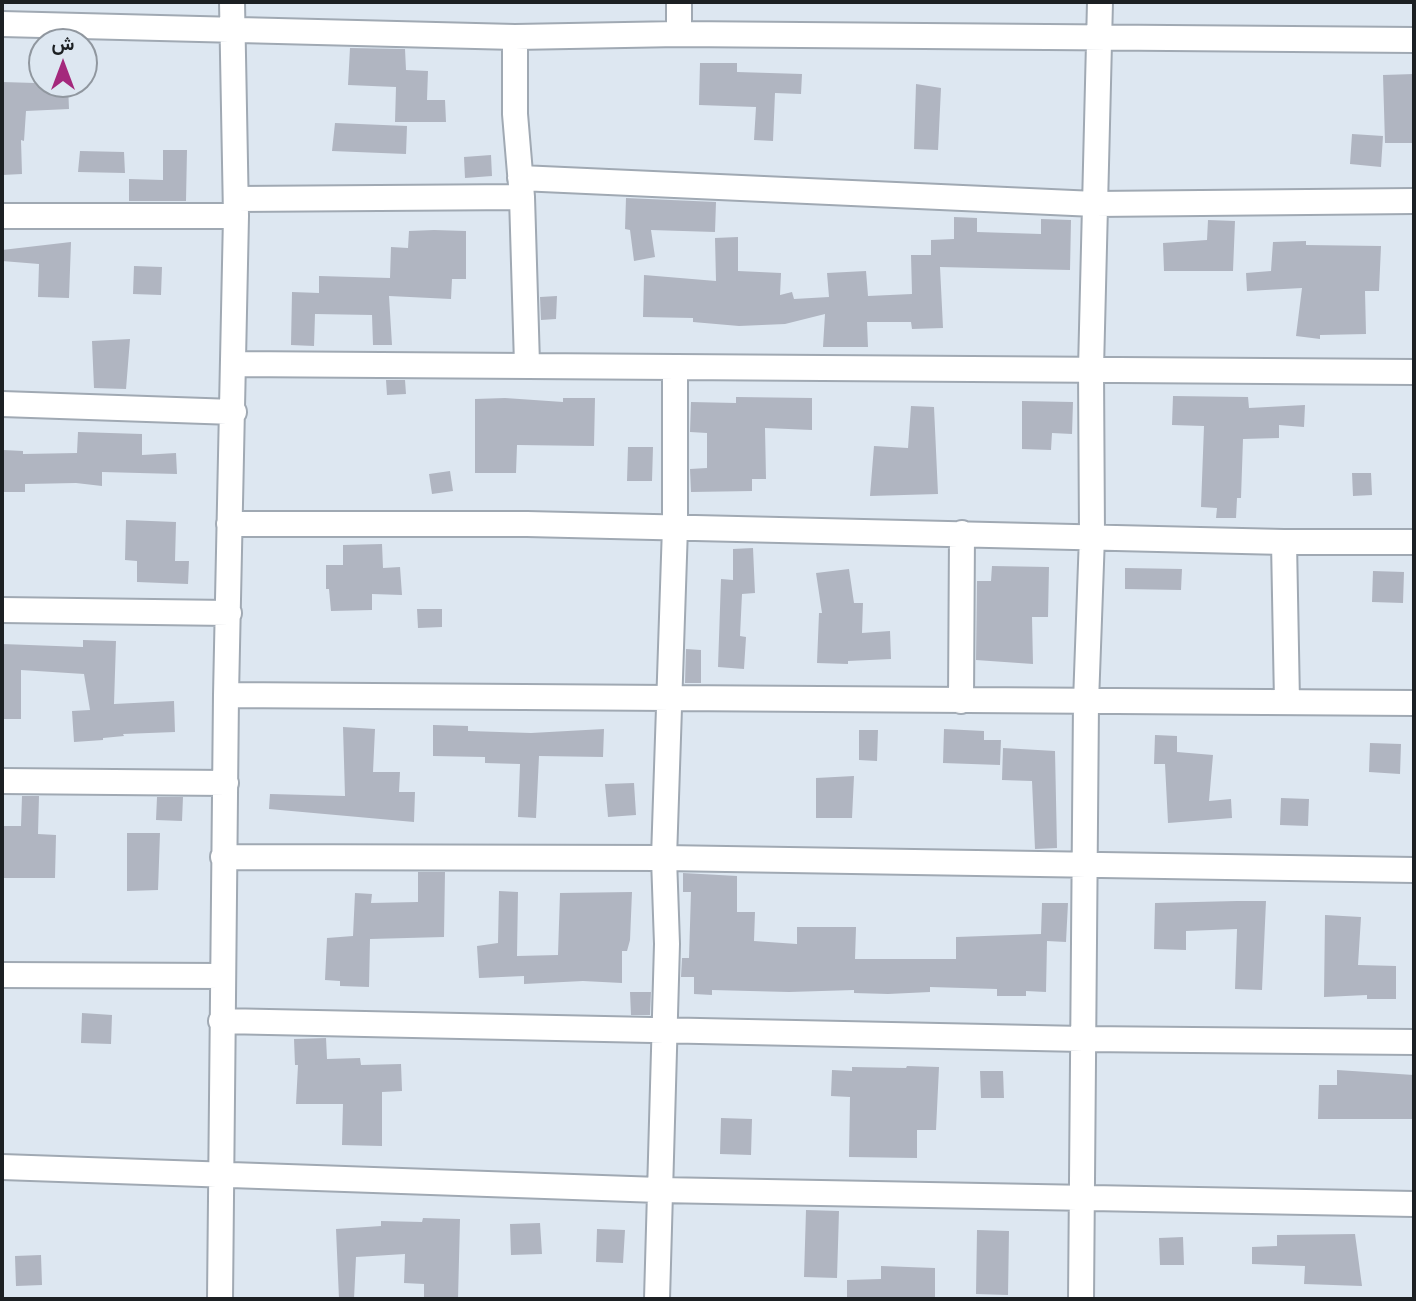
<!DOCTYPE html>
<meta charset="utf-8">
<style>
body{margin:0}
#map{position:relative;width:1416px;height:1301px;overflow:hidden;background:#dde7f1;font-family:Jost,Vazirmatn,sans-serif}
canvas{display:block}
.frame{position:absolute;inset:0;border:4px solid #1c2023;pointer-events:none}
.north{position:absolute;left:28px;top:28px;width:70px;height:70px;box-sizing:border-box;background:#dde7f1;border:2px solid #90979f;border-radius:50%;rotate:0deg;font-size:19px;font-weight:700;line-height:28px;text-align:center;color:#1c2023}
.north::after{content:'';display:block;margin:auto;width:24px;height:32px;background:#a4287c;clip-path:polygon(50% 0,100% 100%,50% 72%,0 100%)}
</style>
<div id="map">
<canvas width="1416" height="1301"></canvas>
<div class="frame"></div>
<div class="north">ش</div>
</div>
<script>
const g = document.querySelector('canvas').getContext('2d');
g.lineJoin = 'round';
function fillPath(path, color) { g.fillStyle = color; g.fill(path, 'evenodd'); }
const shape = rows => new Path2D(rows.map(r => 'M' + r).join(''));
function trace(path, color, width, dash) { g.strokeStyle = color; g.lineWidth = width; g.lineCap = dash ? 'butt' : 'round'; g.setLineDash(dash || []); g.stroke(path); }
fillPath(shape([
 [350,48,405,49,406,70,428,71,427,100,445,100,446,122,395,122,396,87,348,85],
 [700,63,737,63,737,72,802,74,801,94,775,93,773,141,754,140,756,107,699,105],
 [1414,74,1414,143,1385,143,1383,75],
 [2,82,68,84,69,109,26,111,24,141,21,140,22,174,2,175],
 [916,84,941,88,938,150,914,149],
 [335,123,407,126,406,154,332,151],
 [1352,134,1383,136,1381,167,1350,164],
 [163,150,187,150,186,201,129,201,129,179,163,180],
 [80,151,124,152,125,173,78,172],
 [491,155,492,176,465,178,464,157],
 [626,198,716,202,715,232,651,230,655,257,634,261,630,230,625,229],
 [954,217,977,218,977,232,1041,234,1041,219,1071,220,1070,270,940,267,943,328,912,329,911,322,867,322,868,347,823,347,825,314,785,324,739,326,693,322,693,318,643,317,644,275,716,281,715,238,738,237,738,271,781,273,780,295,792,292,794,299,829,297,827,273,866,271,868,296,912,294,911,255,931,255,931,240,954,239],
 [1208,220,1235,221,1233,271,1164,271,1163,243,1207,240],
 [434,230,466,231,466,279,452,279,451,299,389,296,392,345,373,345,372,315,315,314,314,346,291,345,292,292,319,293,319,276,390,278,391,247,408,248,409,231],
 [1306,241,1306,245,1381,246,1379,291,1365,291,1366,334,1320,335,1320,339,1296,336,1302,288,1247,291,1246,273,1271,271,1273,242],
 [71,242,69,298,38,297,39,264,2,261,2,250],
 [134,266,162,267,161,295,133,294],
 [557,296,556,319,541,320,540,297],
 [130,339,126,389,94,388,92,341],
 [386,380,405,380,406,394,387,395],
 [1173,396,1248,397,1249,408,1305,405,1304,427,1279,425,1279,438,1243,439,1241,498,1237,498,1236,518,1216,518,1217,508,1201,507,1204,426,1172,425],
 [736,397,812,398,812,430,765,428,766,479,752,479,752,491,691,492,690,469,707,468,707,433,690,432,691,402,736,403],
 [505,398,563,402,563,398,595,398,594,446,517,445,516,473,475,473,475,399],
 [1022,401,1073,402,1072,434,1052,433,1051,450,1022,449],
 [911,406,934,407,938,494,870,496,874,446,908,448],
 [78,432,142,434,142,455,176,453,177,474,102,472,102,486,76,483,25,484,25,492,3,492,3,450,23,451,23,454,77,453],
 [628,447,653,447,652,481,627,481],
 [450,471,453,491,432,494,429,474],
 [1352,473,1371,473,1372,495,1353,496],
 [126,520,176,522,175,561,189,561,188,584,137,582,137,561,125,560],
 [382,544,383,568,400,567,402,595,372,594,372,610,331,611,329,589,326,589,326,565,343,565,343,545],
 [753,548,755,593,742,594,740,636,746,637,744,669,718,667,721,579,733,580,733,549],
 [992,566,1049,567,1048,617,1032,617,1033,664,976,660,977,581,991,581],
 [1125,568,1182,569,1181,590,1125,589],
 [849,569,854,603,863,603,862,633,890,631,891,659,848,661,848,664,817,663,819,613,822,613,816,573],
 [1373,571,1404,572,1403,603,1372,602],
 [417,609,442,609,442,627,418,628],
 [83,640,116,641,114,704,174,701,175,732,123,734,124,736,103,738,103,740,74,742,72,711,90,710,84,674,21,670,21,719,2,719,2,644,83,647],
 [686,649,701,650,701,683,685,683],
 [433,725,468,726,468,731,531,733,604,729,603,757,539,756,536,818,518,817,520,764,485,763,485,757,433,756],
 [343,727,375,729,373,772,400,772,399,792,415,792,414,822,269,809,270,794,345,796],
 [944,729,984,731,984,740,1001,740,1000,765,943,763],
 [859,730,878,730,877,761,859,760],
 [1155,735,1177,736,1177,752,1213,755,1209,801,1231,799,1232,818,1168,823,1165,764,1154,764],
 [1370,743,1401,744,1400,774,1369,772],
 [1003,748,1055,751,1057,848,1035,849,1032,781,1002,780],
 [854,776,852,818,816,818,816,778],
 [634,783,636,815,608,817,605,784],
 [22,796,39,796,38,834,56,835,55,878,2,878,2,826,21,826],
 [157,797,183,797,182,821,156,820],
 [1281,798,1309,799,1308,826,1280,825],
 [127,833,160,833,158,890,127,891],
 [418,872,445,872,444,937,370,939,369,987,340,986,340,981,325,980,327,938,353,936,355,893,372,894,371,903,418,902],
 [683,873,737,876,737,912,755,912,754,941,797,944,797,927,856,927,855,959,956,959,956,937,1041,934,1042,903,1068,903,1066,942,1047,941,1046,992,1026,991,1026,996,997,996,997,989,930,987,930,992,888,994,854,993,854,990,789,992,712,990,712,995,694,994,694,977,681,977,682,958,689,958,691,892,683,892],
 [499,891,518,892,517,956,558,955,560,893,632,892,630,940,627,951,622,951,622,983,583,981,524,984,524,976,479,978,477,946,498,943],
 [1237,901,1266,901,1262,990,1235,989,1237,929,1186,931,1186,950,1154,949,1155,903],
 [1325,915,1361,917,1358,965,1396,966,1396,999,1367,999,1367,995,1324,997],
 [630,992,651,992,650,1015,631,1015],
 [82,1013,112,1015,111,1044,81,1043],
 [326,1038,327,1059,360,1058,361,1065,401,1064,402,1091,382,1092,382,1146,342,1145,343,1104,296,1104,298,1065,295,1065,294,1039],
 [907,1066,939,1067,936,1130,917,1130,917,1158,849,1157,850,1097,831,1096,832,1070,852,1071,852,1067,906,1068],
 [1337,1070,1414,1075,1414,1119,1318,1119,1319,1085,1337,1085],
 [980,1071,1003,1071,1004,1098,981,1098],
 [721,1118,752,1119,751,1155,720,1154],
 [806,1210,839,1211,837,1278,804,1277],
 [423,1218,460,1219,458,1299,424,1299,424,1284,404,1283,405,1254,356,1257,354,1299,339,1299,336,1229,381,1226,381,1221,422,1222],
 [540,1223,542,1254,511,1255,510,1224],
 [597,1229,625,1230,623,1263,596,1262],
 [977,1230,1009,1231,1008,1295,976,1294],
 [1355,1234,1362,1286,1304,1284,1305,1266,1252,1264,1252,1247,1277,1246,1277,1235],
 [1183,1237,1184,1265,1160,1265,1159,1238],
 [41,1255,42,1285,16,1286,15,1256],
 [881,1266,935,1268,935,1299,847,1299,847,1280,881,1279]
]), '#b0b5c1');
const minor = shape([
 [679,2,679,34],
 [2,24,515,37,679,34,1414,40],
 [515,37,515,114,522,197,527,364],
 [520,178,1095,204,1414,201],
 [236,199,522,197],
 [2,216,236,216],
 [233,364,1414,372],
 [2,404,234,412],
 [229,524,527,524,1284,542,1414,542],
 [1284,542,1287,702],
 [2,610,229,613],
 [226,695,1414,703],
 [961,701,962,533],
 [2,781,226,783],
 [223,857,664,858,1414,870],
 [2,975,223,976],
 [221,1021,1083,1039,1414,1042],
 [2,1167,659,1190,1414,1204],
 [220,1299,226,695,236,216,232,2],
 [657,1299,667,944,664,858,675,527,675,367],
 [1081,1299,1086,702,1092,536,1091,369,1100,2]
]);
trace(minor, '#a0a9b3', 28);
trace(minor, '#fff', 24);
</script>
